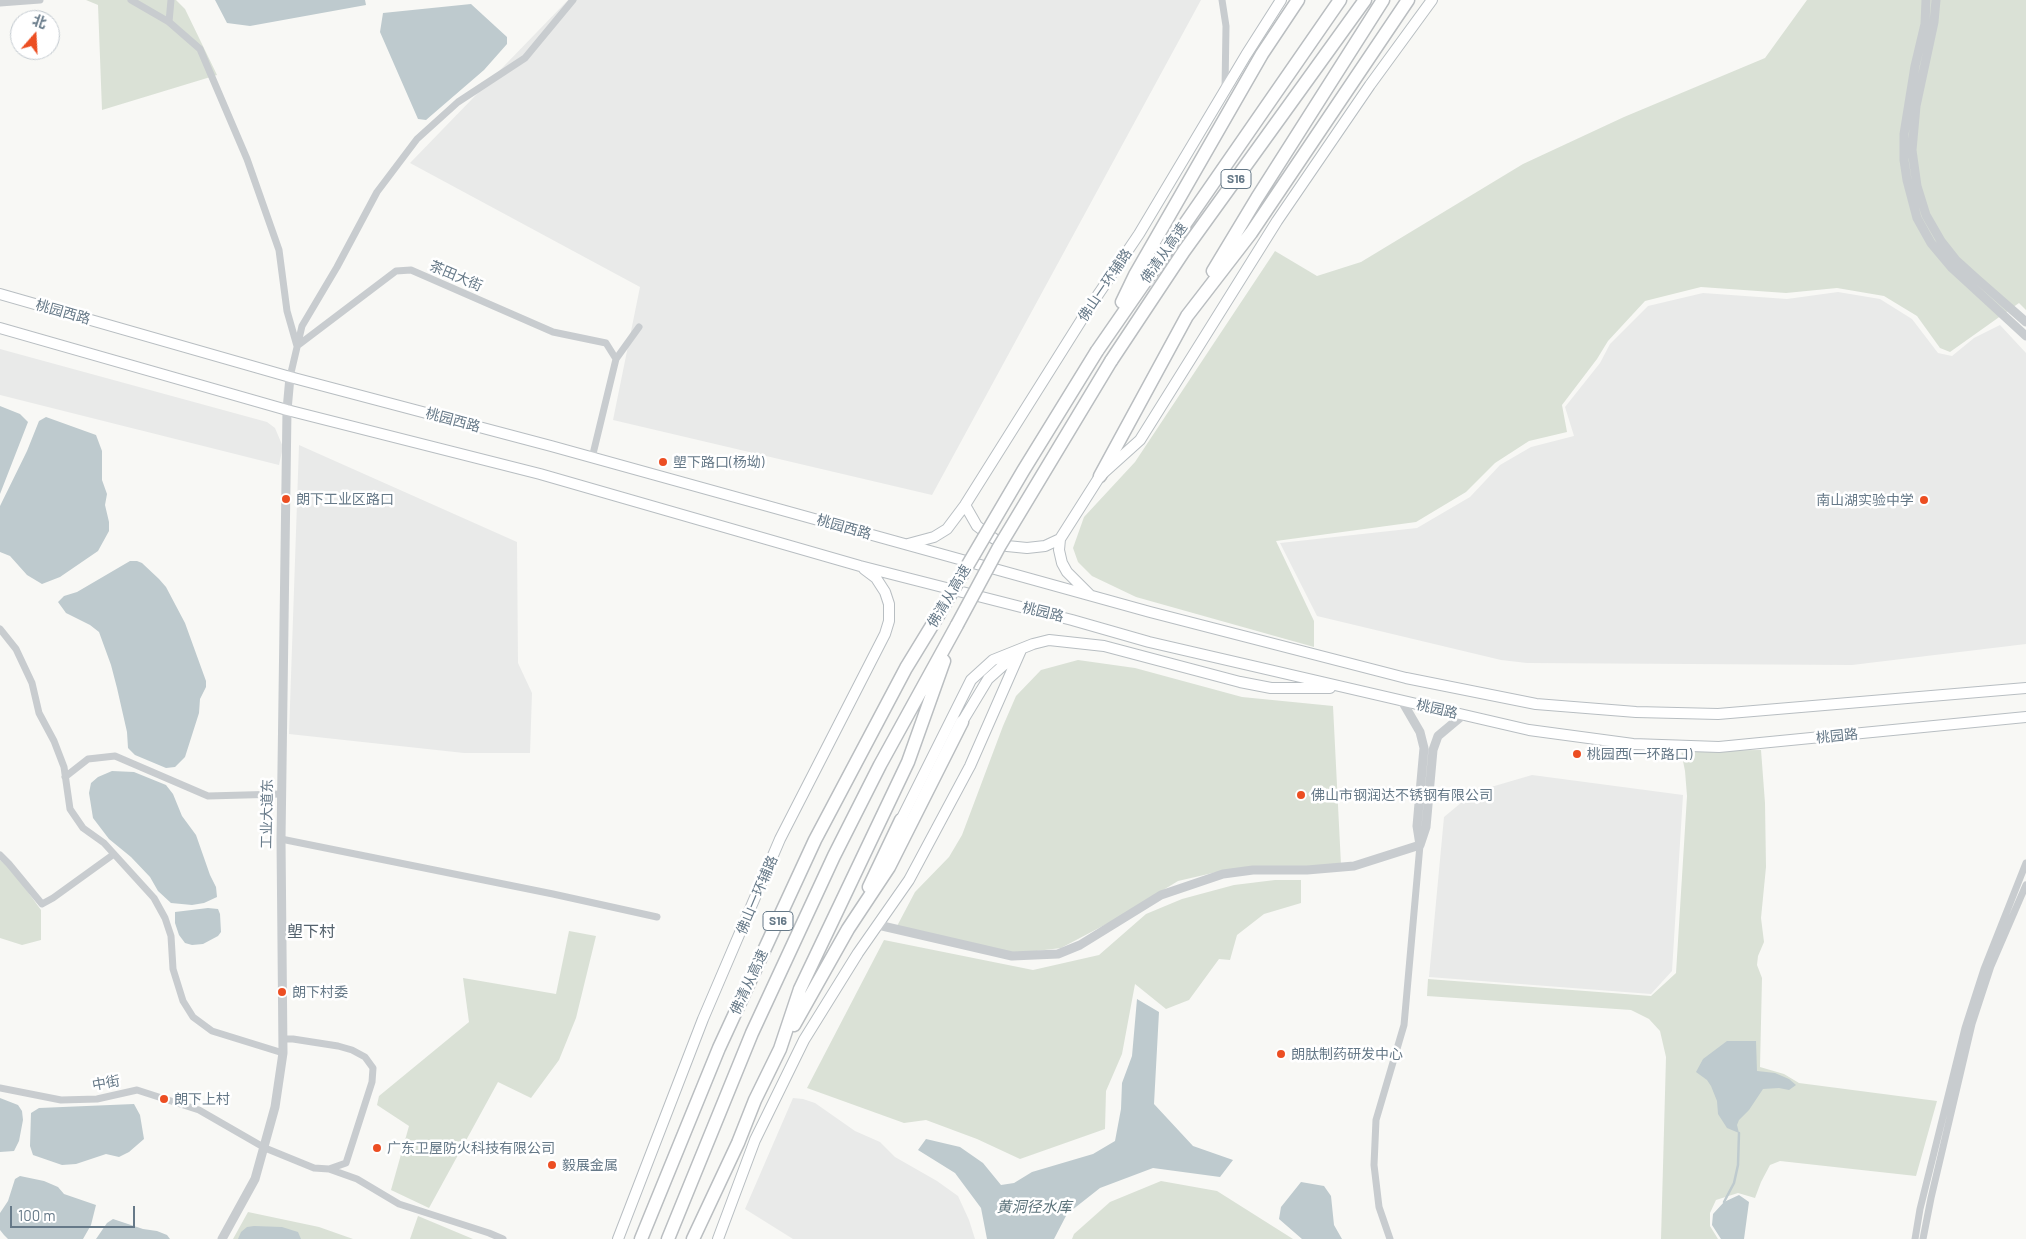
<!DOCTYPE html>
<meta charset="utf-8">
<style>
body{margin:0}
#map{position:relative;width:2026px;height:1239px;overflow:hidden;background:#f8f8f5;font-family:Barlow,"Noto Sans SC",sans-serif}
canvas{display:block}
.north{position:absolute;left:10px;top:10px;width:50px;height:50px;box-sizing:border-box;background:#fff;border:1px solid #c2c9cf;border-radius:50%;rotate:19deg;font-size:14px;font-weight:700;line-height:20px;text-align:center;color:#667988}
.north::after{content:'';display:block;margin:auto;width:18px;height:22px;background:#ec4e22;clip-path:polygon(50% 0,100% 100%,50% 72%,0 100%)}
.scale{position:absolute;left:10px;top:1206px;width:125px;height:22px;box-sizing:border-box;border:2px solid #667988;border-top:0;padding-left:6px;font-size:15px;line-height:18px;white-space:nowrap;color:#667988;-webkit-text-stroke:4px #fff;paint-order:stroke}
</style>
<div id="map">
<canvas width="2026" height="1239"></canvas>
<div class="north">北</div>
<div class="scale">100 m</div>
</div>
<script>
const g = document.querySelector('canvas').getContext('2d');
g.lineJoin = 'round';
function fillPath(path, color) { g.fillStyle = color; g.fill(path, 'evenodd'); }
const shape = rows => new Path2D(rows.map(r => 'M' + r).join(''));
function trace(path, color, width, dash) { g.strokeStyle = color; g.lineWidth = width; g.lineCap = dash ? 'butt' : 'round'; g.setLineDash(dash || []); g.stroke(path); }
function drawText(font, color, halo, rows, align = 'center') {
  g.font = font + ' Barlow,"Noto Sans SC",sans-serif'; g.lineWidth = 5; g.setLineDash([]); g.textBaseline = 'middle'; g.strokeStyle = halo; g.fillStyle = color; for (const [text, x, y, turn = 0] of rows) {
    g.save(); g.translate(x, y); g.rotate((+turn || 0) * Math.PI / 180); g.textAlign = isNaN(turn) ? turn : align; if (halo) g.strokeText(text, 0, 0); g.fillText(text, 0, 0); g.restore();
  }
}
fillPath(shape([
 [568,0,1201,0,932,495,613,420,640,287,410,163],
 [1838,292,1880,299,1912,319,1938,353,1952,356,1974,338,2000,325,2026,353,2026,644,1852,665,1527,663,1501,660,1317,616,1280,543,1417,528,1470,497,1500,465,1531,447,1574,436,1565,407,1600,363,1610,344,1648,306,1703,293,1787,299],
 [0,349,267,422,275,428,283,447,279,465,0,395],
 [299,445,517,542,518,663,532,693,530,753,464,753,289,734],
 [1532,775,1683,795,1672,971,1651,994,1429,977,1444,817,1474,792],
 [793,1098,803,1099,815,1103,855,1131,880,1142,895,1157,937,1181,958,1196,969,1220,975,1239,793,1239,745,1209]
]), '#e9eae9');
fillPath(shape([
 [86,0,176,0,185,9,217,75,102,110,98,5],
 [1807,0,2026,0,2026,310,2019,303,1950,352,1940,348,1917,316,1884,296,1837,288,1786,293,1701,287,1645,301,1608,341,1597,359,1562,405,1567,432,1529,441,1495,463,1466,492,1416,522,1276,541,1314,621,1314,647,1136,597,1092,576,1078,562,1073,548,1084,517,1135,462,1275,251,1317,276,1361,262,1523,164,1624,117,1765,58],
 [1078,660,1135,668,1242,697,1333,706,1341,865,1230,869,1178,881,1114,920,1061,948,1012,954,896,928,915,892,949,857,962,835,1003,726,1016,696,1041,670],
 [1761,750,1765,803,1766,867,1761,918,1764,942,1758,956,1757,965,1762,978,1760,1067,1784,1074,1799,1083,1937,1101,1916,1176,1780,1161,1770,1165,1761,1182,1755,1198,1738,1193,1716,1200,1710,1213,1710,1226,1718,1239,1661,1239,1666,1057,1660,1031,1649,1019,1631,1010,1427,996,1428,979,1651,996,1676,973,1687,796,1685,771,1681,751],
 [0,860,12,870,41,910,41,940,22,945,0,938],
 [1275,880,1301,880,1301,903,1264,914,1237,935,1230,960,1219,959,1189,1000,1166,1009,1135,984,1122,1054,1106,1091,1105,1129,1020,1159,977,1139,926,1120,904,1123,807,1088,884,940,1033,970,1099,955,1146,914,1182,899,1234,885],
 [569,931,596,936,576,1018,559,1060,531,1098,498,1082,429,1208,391,1190,409,1126,377,1105,379,1096,469,1022,463,978,556,994],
 [1161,1181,1217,1191,1293,1239,1072,1239,1074,1234,1110,1202],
 [248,1212,319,1227,353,1239,233,1239],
 [418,1216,473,1239,474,1239,410,1239]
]), '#dae1d6');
fillPath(shape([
 [215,0,365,0,366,5,250,26,227,23],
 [471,4,507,37,507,44,484,70,426,120,418,119,380,32,383,13],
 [0,406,20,414,28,422,0,494],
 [46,417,96,435,102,451,102,480,107,494,105,505,109,522,109,531,98,551,60,577,42,584,27,575,10,556,0,552,0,506,27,451,39,421],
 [130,561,137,561,142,563,159,579,166,587,185,623,206,681,206,687,200,699,199,713,185,757,175,767,166,768,135,755,128,748,127,732,117,688,111,665,99,632,90,625,66,613,58,602,64,596,77,592],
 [112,771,134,772,166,785,173,794,182,816,196,835,210,875,216,887,217,897,204,903,192,905,171,903,158,891,150,877,131,857,109,839,93,818,89,793,91,783,98,777],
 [208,908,218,909,220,914,221,932,218,936,203,944,192,945,185,943,179,935,175,923,175,912],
 [1137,999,1159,1012,1154,1104,1193,1146,1233,1160,1220,1177,1153,1168,1100,1188,1067,1214,1054,1239,987,1239,981,1208,955,1173,918,1150,926,1139,960,1147,983,1163,1001,1185,1014,1183,1032,1172,1093,1154,1115,1141,1121,1109,1122,1083,1132,1056],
 [1727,1041,1756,1041,1757,1071,1775,1073,1789,1079,1796,1085,1789,1090,1779,1088,1763,1089,1749,1110,1739,1120,1737,1125,1739,1133,1727,1128,1718,1114,1717,1101,1711,1086,1707,1080,1696,1072,1703,1059],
 [0,1098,18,1105,22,1111,23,1120,19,1141,14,1151,0,1152],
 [134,1104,140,1115,144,1139,129,1152,119,1157,106,1154,76,1164,62,1165,33,1155,30,1146,31,1113,39,1108],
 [20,1176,44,1181,58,1187,64,1194,96,1205,91,1225,83,1239,8,1239,4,1235,0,1230,0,1213,8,1201,15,1179],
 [1301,1182,1324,1186,1331,1196,1334,1225,1342,1239,1302,1239,1279,1219,1281,1207],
 [1739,1195,1749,1202,1744,1239,1721,1239,1712,1225,1713,1214,1724,1202],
 [113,1219,143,1229,157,1231,167,1235,170,1239,96,1239,107,1223],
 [254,1226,282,1227,298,1232,301,1239,238,1239,241,1232,247,1227]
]), '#becace');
trace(shape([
 [1724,1202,1734,1183,1738,1165,1739,1133]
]), '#becace', 2.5);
const secondary = shape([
 [0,294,290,377,551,446,1150,612,1406,678,1536,704,1636,712,1718,714,2026,688],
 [0,328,287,410,540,474,860,566,1072,620,1149,642,1529,730,1633,744,1719,747,2026,717],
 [965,505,977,526,993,538,1007,546,1027,548,1045,546,1060,539],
 [908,544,934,537,947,529,965,505,1089,308,1139,234,1246,55,1281,0],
 [1090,595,1067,572,1062,563,1059,550,1060,539,1100,476,1140,440,1277,221,1370,85,1432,0],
 [962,722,988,679,1016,654],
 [901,820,971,680,993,660,1033,644,1049,640,1104,646,1240,682,1271,688,1330,688],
 [618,1239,703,1019,780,839,885,634,889,621,889,604,885,592,876,578,864,569],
 [718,1239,755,1140,804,1040,858,953,909,880,970,766,1021,650]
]);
const motorway = shape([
 [1213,271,1257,198,1383,0],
 [1122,302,1135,275,1262,54,1298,0],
 [1097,351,1340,0],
 [1111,361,1184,251,1365,0],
 [1100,476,1187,316,1251,233,1408,0],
 [869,887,901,820],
 [794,1025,848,929,889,867,962,722],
 [641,1239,719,1048,815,840,906,668,939,614],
 [668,1239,752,1033,834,856,880,765,957,625],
 [693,1239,738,1143,755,1100,780,1049,800,989,908,762,944,661]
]);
trace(secondary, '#b8bec2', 12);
trace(motorway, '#babec1', 15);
trace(shape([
 [131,0,169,22,200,49,247,159,279,250,287,311,297,346,396,271,411,270,553,332,606,343,616,359],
 [1222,0,1226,26,1225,89],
 [0,3,40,0],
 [169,22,171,0],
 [290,377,302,326,337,267,377,192,417,139,458,102,525,58,573,0],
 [592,458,616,359,639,327],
 [0,629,16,649,32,683,39,713,54,741,64,767,70,809,83,828,104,843,154,898,165,918,171,936,173,969,183,1001,193,1017,212,1031,283,1053],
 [65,777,88,759,115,756,208,796,281,794],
 [281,839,553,894,657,917],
 [0,855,9,864,42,904,53,898,114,854],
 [0,1088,61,1100,97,1099,137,1090,199,1110,265,1148,314,1168,329,1169,346,1163,372,1082,373,1068,365,1057,352,1050,338,1046,293,1039,283,1039],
 [329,1169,357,1179,399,1204,489,1233,503,1239],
 [1390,1239,1379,1207,1374,1165,1376,1120,1404,1025,1420,845],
 [1915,1239,1920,1209,1965,1028,1984,969,2026,863],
 [1923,1239,1931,1198,1972,1024,1991,966,2026,885]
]), '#c8cccf', 7);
trace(shape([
 [1926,0,1925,24,1915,66,1904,134,1904,160,1907,180,1917,218,1931,243,1952,268,2026,336],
 [1936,0,1934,22,1916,106,1912,150,1917,186,1926,215,1941,241,1956,260,1977,279,2026,322],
 [1402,701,1420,732,1424,748,1417,826,1420,845,1426,827,1433,750,1438,736,1463,715],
 [878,925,1012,956,1058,954,1080,945,1161,895,1223,874,1253,870,1307,870,1354,866,1420,845],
 [222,1239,255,1179,275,1107,283,1053,281,839,287,410,290,377]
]), '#c8cccf', 9);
trace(secondary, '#fff', 10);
trace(motorway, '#fff', 12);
const motorwayBridge = shape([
 [939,614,1023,471,1097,351],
 [957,625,999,547,1111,361]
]);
trace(motorwayBridge, '#babec1', 15, []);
trace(motorwayBridge, '#fff', 12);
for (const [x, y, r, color] of [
 [663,462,5,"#ec4e22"],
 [286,499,5,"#ec4e22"],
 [1924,500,5,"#ec4e22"],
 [1577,754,5,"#ec4e22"],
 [1301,795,5,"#ec4e22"],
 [282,992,5,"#ec4e22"],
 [1281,1054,5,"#ec4e22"],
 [164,1099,5,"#ec4e22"],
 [377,1148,5,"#ec4e22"],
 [552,1165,5,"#ec4e22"]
]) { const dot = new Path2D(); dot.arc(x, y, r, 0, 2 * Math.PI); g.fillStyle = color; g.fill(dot); trace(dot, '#fff', 2); }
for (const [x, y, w] of [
 [1236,179,30],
 [778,921,30]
]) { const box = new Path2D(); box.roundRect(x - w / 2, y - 9.5, w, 19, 4); g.fillStyle = '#fff'; g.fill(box); trace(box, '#667988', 1); }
drawText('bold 12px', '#667988', null, [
 ["S16",1236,179],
 ["S16",778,921]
]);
drawText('14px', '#667988', '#fff', [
 ["佛清从高速",1164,253,-55],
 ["茶田大街",456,276,23],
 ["佛山一环辅路",1105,285,-56],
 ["桃园西路",63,312,16],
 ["桃园西路",453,420,15],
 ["桃园西路",844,527,16],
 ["佛清从高速",949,596,-59],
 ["桃园路",1043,612,14],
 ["桃园路",1437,709,13],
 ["桃园路",1837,736,-6],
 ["工业大道东",267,814,-89],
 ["佛山一环辅路",757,895,-67],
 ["佛清从高速",749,982,-65],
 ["中街",106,1083,-10]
]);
drawText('14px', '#667988', '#fff', [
 ["塱下路口(杨坳)",673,462],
 ["朗下工业区路口",296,499],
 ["南山湖实验中学",1914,500,"right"],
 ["桃园西(一环路口)",1587,754],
 ["佛山市钢润达不锈钢有限公司",1311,795],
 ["朗下村委",292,992],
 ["朗肽制药研发中心",1291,1054],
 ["朗下上村",174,1099],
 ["广东卫屋防火科技有限公司",387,1148],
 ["毅展金属",562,1165]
], 'left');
drawText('italic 15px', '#5d747c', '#fff', [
 ["黄洞径水库",1034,1207]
]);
drawText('16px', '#54626d', '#fff', [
 ["塱下村",311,932]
]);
</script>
